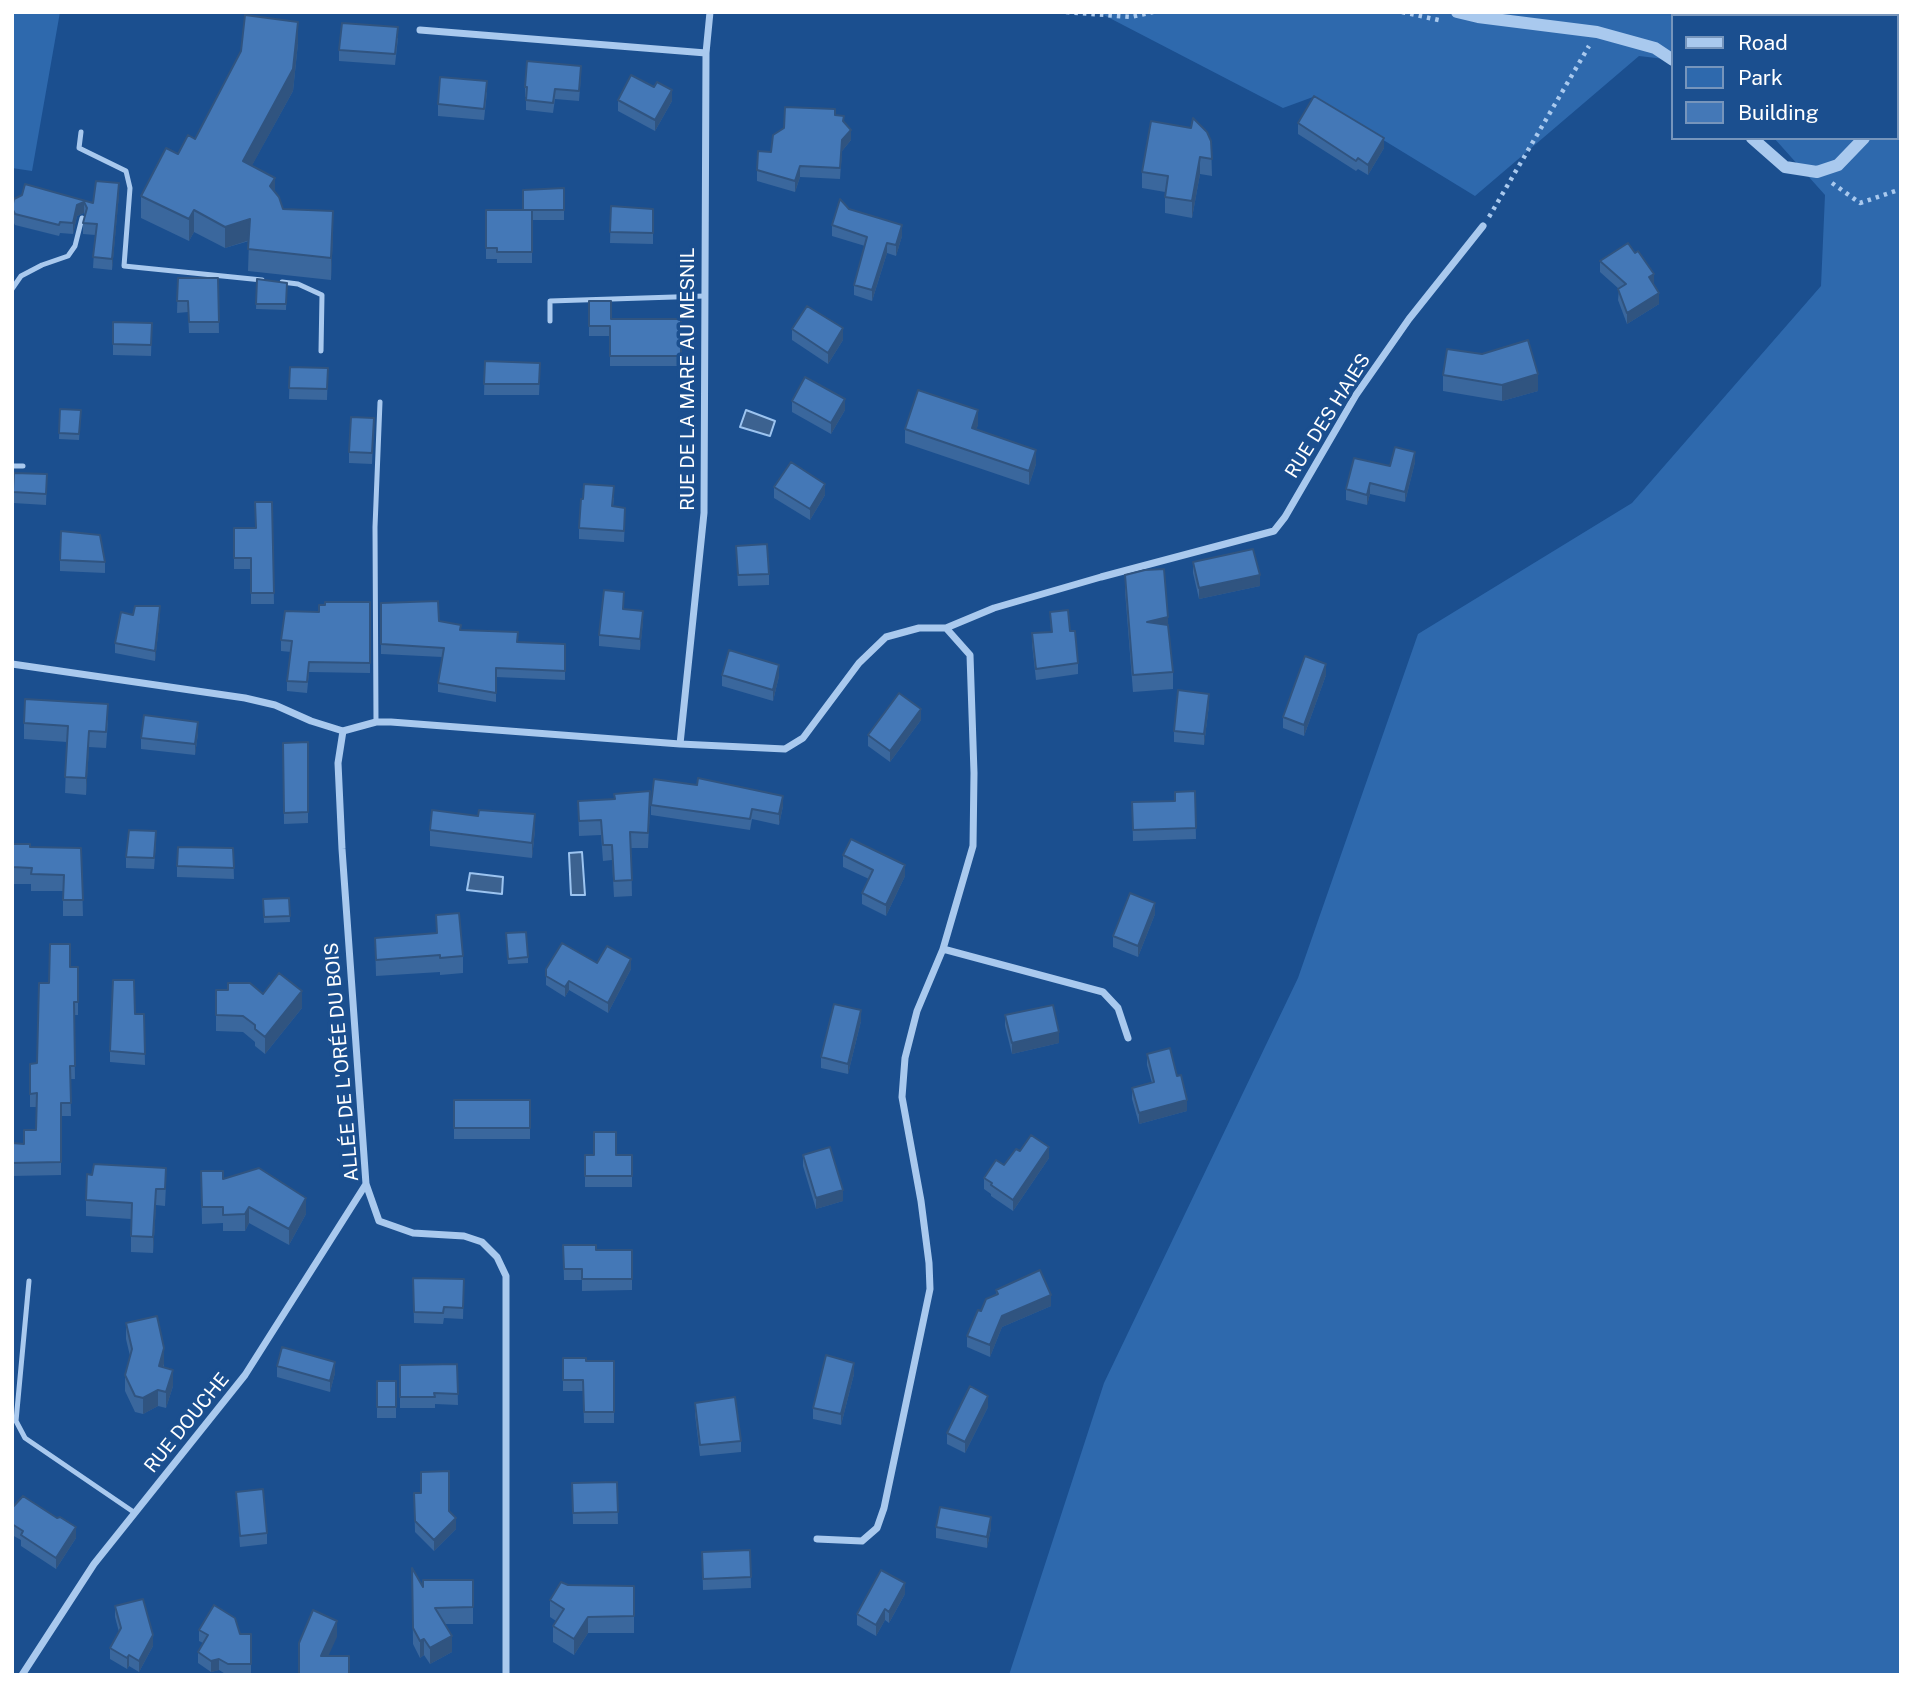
<!DOCTYPE html>
<meta charset="utf-8">
<style>
body{margin:0}
#map{position:relative;width:1913px;height:1687px;overflow:hidden;background:#1b4f8f;font-family:"Public Sans",sans-serif}
canvas{display:block}
.frame{position:absolute;inset:0;border:14px solid #fff;pointer-events:none}
.legend{position:absolute;left:1671px;top:14px;width:228px;height:126px;box-sizing:border-box;background:#1b4f8f;border:2px solid #7695bc;margin:0;padding:9px 12px;list-style:none;font-size:21px;color:#fff}
.legend li{display:flex;align-items:center;gap:14px;height:35px}
.legend b{width:35px;border:2px solid #7695bc}
</style>
<div id="map">
<canvas width="1913" height="1687"></canvas>
<div class="frame"></div>
<ul class="legend">
<li><b style="height:9px;background:#a9c9ee"></b>Road</li>
<li><b style="height:19px;background:#2e69ad"></b>Park</li>
<li><b style="height:19px;background:#4478b7"></b>Building</li>
</ul>
</div>
<script>
const g = document.querySelector('canvas').getContext('2d');
g.lineJoin = 'round';
function fillPath(path, color) { g.fillStyle = color; g.fill(path, 'evenodd'); }
const shape = rows => new Path2D(rows.map(r => 'M' + r).join(''));
function trace(path, color, width, dash) { g.strokeStyle = color; g.lineWidth = width; g.lineCap = dash ? 'butt' : 'round'; g.setLineDash(dash || []); g.stroke(path); }
function drawText(font, color, halo, rows, align = 'center') {
  g.font = font + ' "Public Sans",sans-serif'; g.lineWidth = 7; g.setLineDash([]); g.textBaseline = 'middle'; g.strokeStyle = halo; g.fillStyle = color; for (const [text, x, y, turn = 0] of rows) {
    g.save(); g.translate(x, y); g.rotate((+turn || 0) * Math.PI / 180); g.textAlign = isNaN(turn) ? turn : align; if (halo) g.strokeText(text, 0, 0); g.fillText(text, 0, 0); g.restore();
  }
}
fillPath(shape([
 [12,12,60,12,32,171,12,168],
 [1098,12,1901,12,1901,1675,1009,1675,1104,1383,1298,978,1418,634,1632,503,1821,286,1825,195,1774,138,1897,138,1897,16,1673,16,1673,60,1639,56,1475,196,1313,97,1283,108]
]), '#2e69ad');
const water = shape([
 [746,410,775,421,770,436,740,427,746,410],
 [582,852,585,895,571,895,569,853,582,852],
 [470,873,503,877,502,894,467,890,470,873]
]);
fillPath(water, '#3c6290');
trace(water, '#9cc4f0', 2);
trace(shape([
 [1066,12,1131,17,1153,12],
 [1402,12,1443,21],
 [1832,183,1860,203,1901,189],
 [1489,217,1589,46]
]), '#a9c9ee', 4.5, [3.5, 5]);
trace(shape([
 [81,132,79,148,126,171,130,188,124,266,262,280],
 [282,282,298,284,322,295,321,351],
 [12,289,21,276,42,265,68,256,75,246,82,218],
 [550,321,550,301,705,296],
 [12,466,23,466],
 [376,722,375,527,380,402],
 [29,1281,16,1421,25,1438,135,1513]
]), '#a9c9ee', 5);
trace(shape([
 [420,30,706,53],
 [946,628,994,608,1101,577,1274,531,1285,517,1356,395,1409,319,1483,226],
 [12,664,245,698,275,705,311,721,343,731,376,722,391,722,680,744,785,749,803,738,859,663,886,637,919,628,946,628,970,655,974,773,973,846,943,949,917,1011,905,1058,902,1097,921,1201,929,1263,930,1289,884,1508,877,1528,862,1541,817,1539],
 [343,731,338,763,342,849,366,1184,379,1221,413,1233,464,1236,482,1242,497,1257,506,1276,506,1675],
 [680,744,704,513,706,53,710,12],
 [943,949,1103,992,1118,1008,1128,1038],
 [22,1675,94,1564,245,1375,366,1184]
]), '#a9c9ee', 7);
trace(shape([
 [1457,12,1478,17,1597,32,1655,48,1673,60],
 [1826,12,1829,16],
 [1752,138,1785,167,1817,172,1838,165,1864,138]
]), '#a9c9ee', 12);
fillPath(shape([
 [398,38,395,65,339,61,339,50],
 [298,43,293,91,252,165,275,192,283,209,333,233,331,280,248,271,249,241,225,248,194,232,189,241,141,218,141,196,178,154],
 [581,76,579,101,555,99,553,113,526,110,526,97,525,97,525,87],
 [487,92,484,120,438,116,438,104],
 [618,100,672,101,655,131,618,111],
 [835,115,844,121,851,140,842,151,840,179,800,177,795,192,757,181,757,170,771,152],
 [1298,123,1384,148,1368,175,1358,169,1356,171,1298,134],
 [1211,141,1212,176,1200,174,1192,218,1165,213,1165,192,1142,188,1142,172],
 [564,188,564,220,532,220,532,263,497,263,497,259,486,259,486,210,523,210],
 [119,194,112,270,93,268,95,235,83,234,83,223,85,215,84,213,77,216,73,234,60,233,59,236,15,225,12,219,12,206,14,199,93,203],
 [611,206,653,209,653,244,610,243],
 [849,209,902,236,896,256,887,253,872,301,854,295,854,285,865,246,832,236,832,225],
 [1600,261,1654,285,1659,304,1627,324,1618,300,1619,289,1600,272],
 [178,278,218,278,219,333,189,333,188,312,177,313],
 [257,279,287,283,286,310,256,309],
 [589,301,611,319,681,319,681,366,610,366,610,336,589,336],
 [113,322,152,323,151,356,113,355],
 [792,329,843,340,828,364,792,340],
 [485,361,540,374,539,395,484,395],
 [290,367,328,368,327,400,289,399],
 [1443,375,1538,391,1502,401,1443,391],
 [792,401,845,410,831,434,792,412],
 [60,409,81,410,79,440,59,439],
 [374,418,372,464,349,463,349,452],
 [978,425,976,429,1036,464,1029,485,905,443,905,429],
 [1415,462,1405,502,1370,494,1367,505,1346,500,1346,489,1390,466],
 [14,473,47,474,46,505,13,503],
 [774,487,825,495,810,520,774,498],
 [614,497,613,507,625,519,624,542,579,539,579,528],
 [272,502,274,604,251,604,251,569,234,569,234,528,255,528],
 [736,546,769,574,769,585,738,586],
 [60,560,105,562,105,573,60,571],
 [1193,562,1260,586,1199,599,1193,573],
 [1125,575,1168,625,1173,672,1173,689,1133,692,1125,591],
 [370,602,370,673,309,672,307,693,287,691,287,681,291,652,281,651,281,640,319,612],
 [381,603,439,621,461,630,517,642,565,644,565,680,496,677,496,702,438,692,438,683,442,657,381,654],
 [624,610,643,622,640,650,599,646,599,635],
 [1050,612,1070,631,1078,663,1078,674,1036,680,1032,644,1032,633,1051,632],
 [160,616,155,661,115,653,115,643],
 [722,675,779,676,773,701,722,686],
 [1326,675,1304,736,1283,728,1283,717],
 [1209,705,1204,745,1174,742,1174,731],
 [108,720,106,748,89,747,86,795,65,793,67,742,24,739,24,723],
 [921,720,890,762,868,746,868,735],
 [198,733,195,755,141,749,141,738],
 [308,742,308,823,284,824,283,743],
 [1195,791,1196,839,1133,841,1132,802,1175,801],
 [578,801,650,807,648,848,631,848,632,896,614,897,612,860,603,861,601,835,579,836],
 [651,805,783,806,779,825,752,819,750,830,651,815],
 [430,830,535,830,532,858,430,846],
 [156,842,154,869,126,868,126,857],
 [12,844,30,847,81,848,83,916,63,916,63,891,31,891,31,884,12,884],
 [233,848,234,879,177,877,177,866],
 [843,855,905,876,886,916,862,904,862,893,869,879,843,867],
 [289,898,290,922,264,923,263,899],
 [1155,914,1138,957,1113,947,1113,936],
 [436,915,463,956,463,973,440,975,440,972,376,976,375,938,436,933],
 [506,939,528,957,528,963,508,964],
 [597,963,631,969,608,1013,569,990,565,997,546,985,546,969],
 [70,967,78,967,78,1015,74,1015,75,1079,70,1079,71,1116,61,1116,61,1175,12,1176,12,1143,24,1144,36,1130,36,1107,30,1107,30,1064,37,1063,49,983],
 [216,990,263,994,302,1008,265,1054,255,1046,255,1042,243,1032,216,1031],
 [135,1014,144,1014,145,1065,110,1062,110,1051],
 [1005,1015,1059,1043,1012,1054,1005,1026],
 [861,1021,848,1074,821,1068,821,1057],
 [1147,1054,1187,1111,1139,1124,1132,1099,1132,1088,1152,1083,1147,1065],
 [454,1100,530,1100,530,1139,454,1139],
 [1020,1151,1049,1158,1013,1211,991,1196,991,1194,984,1189,984,1178,1004,1165],
 [585,1155,632,1155,632,1187,585,1187],
 [803,1155,843,1201,816,1209,803,1166],
 [201,1171,223,1179,306,1214,289,1245,249,1223,245,1231,223,1231,223,1223,202,1224],
 [166,1185,165,1206,156,1205,153,1253,131,1252,131,1219,86,1216,86,1200],
 [563,1245,596,1250,632,1250,632,1290,582,1291,582,1280,564,1280],
 [413,1278,464,1279,463,1319,444,1318,443,1324,414,1323],
 [996,1290,1051,1306,1002,1327,990,1357,967,1347,967,1336,981,1311,996,1294],
 [126,1323,164,1364,164,1367,173,1386,166,1408,158,1406,143,1414,135,1412,125,1391,125,1375,130,1356,126,1339],
 [563,1358,586,1361,614,1361,614,1423,584,1423,583,1391,563,1391],
 [457,1364,458,1405,435,1404,435,1408,400,1408,400,1365],
 [277,1366,335,1373,330,1392,277,1377],
 [854,1374,841,1425,813,1419,813,1408],
 [377,1381,396,1381,396,1418,377,1418],
 [695,1403,741,1441,741,1452,700,1456,695,1414],
 [988,1407,965,1453,947,1444,947,1433],
 [617,1482,618,1524,573,1524,572,1483],
 [236,1492,267,1533,267,1544,240,1547],
 [414,1493,449,1511,456,1529,434,1551,415,1532],
 [12,1508,76,1538,56,1569,21,1546,21,1540,12,1535],
 [936,1527,991,1528,987,1548,936,1538],
 [750,1550,751,1588,703,1590,702,1552],
 [412,1568,423,1587,473,1580,473,1624,445,1624,452,1652,430,1664,424,1655,420,1658,413,1644],
 [568,1585,634,1586,634,1633,588,1633,574,1655,553,1642,553,1626,556,1621,550,1617,550,1600],
 [905,1594,889,1623,885,1620,876,1636,857,1625,857,1614],
 [115,1606,153,1646,139,1672,129,1666,127,1669,110,1659,110,1648,119,1632,115,1617],
 [199,1630,251,1634,251,1675,227,1675,219,1670,211,1672,198,1663,198,1652,203,1643,199,1641]
]), '#3a679d');
fillPath(shape([
 [298,22,298,43,293,91,243,182,243,161],
 [672,90,672,101,655,131,655,120],
 [851,130,851,140,842,151,840,179,842,140],
 [1384,138,1384,148,1368,175,1368,165],
 [1200,157,1200,174,1192,218,1192,201],
 [800,166,800,177,795,192,795,181],
 [275,178,275,199,270,186],
 [119,183,119,194,112,270,112,259],
 [84,202,84,213,77,216,73,234,73,223,77,205],
 [194,210,194,232,189,241,189,219],
 [333,211,333,233,331,280,331,258],
 [250,219,250,240,225,248,225,227],
 [902,225,902,236,896,256,896,245],
 [887,243,887,253,872,301,872,290],
 [1654,274,1654,285,1649,277],
 [1659,293,1659,304,1627,324,1627,313],
 [843,328,843,340,828,364,828,353],
 [1538,374,1538,391,1502,401,1502,385],
 [845,399,845,410,831,434,831,423],
 [978,410,978,425,972,442,972,428],
 [1036,450,1036,464,1029,485,1029,471],
 [1415,452,1415,462,1405,502,1405,492],
 [1370,483,1370,494,1367,505,1367,495],
 [825,484,825,495,810,520,810,509],
 [1260,575,1260,586,1199,599,1199,588],
 [160,606,160,616,155,661,155,651],
 [643,611,643,622,640,650,640,639],
 [1168,617,1168,633,1147,622],
 [1326,664,1326,675,1304,736,1304,725],
 [779,665,779,676,773,701,773,690],
 [1209,694,1209,705,1204,745,1204,734],
 [921,709,921,720,890,762,890,751],
 [198,722,198,733,195,755,195,744],
 [89,731,89,747,86,795,86,778],
 [783,796,783,806,779,825,779,814],
 [535,814,535,830,532,858,532,843],
 [905,865,905,876,886,916,886,905],
 [1155,903,1155,914,1138,957,1138,946],
 [631,959,631,969,608,1013,608,1003],
 [569,981,569,990,565,997,565,987],
 [302,991,302,1008,265,1054,265,1037],
 [861,1010,861,1021,848,1074,848,1064],
 [1059,1032,1059,1043,1012,1054,1012,1043],
 [1187,1100,1187,1111,1139,1124,1139,1113],
 [1049,1147,1049,1158,1013,1211,1013,1200],
 [156,1189,156,1205,153,1253,153,1237],
 [843,1190,843,1201,816,1209,816,1198],
 [306,1198,306,1214,289,1245,289,1229],
 [249,1207,249,1223,245,1231,245,1214],
 [1051,1295,1051,1306,1002,1327,990,1357,990,1345,1002,1316],
 [164,1348,164,1364,159,1382,159,1366],
 [335,1362,335,1373,330,1392,330,1381],
 [854,1363,854,1374,841,1425,841,1414],
 [173,1370,173,1386,166,1408,166,1392],
 [158,1390,158,1406,143,1414,143,1398],
 [988,1396,988,1407,965,1453,965,1442],
 [991,1517,991,1528,987,1548,987,1537],
 [456,1518,456,1529,434,1551,434,1540],
 [76,1527,76,1538,56,1569,56,1558],
 [905,1583,905,1594,889,1623,889,1612],
 [885,1609,885,1620,876,1636,876,1625],
 [588,1617,588,1633,574,1655,574,1639],
 [337,1621,337,1637,321,1672,321,1656],
 [153,1635,153,1646,139,1672,139,1661],
 [452,1636,452,1652,430,1664,430,1648],
 [424,1639,424,1655,420,1658,420,1641],
 [129,1655,129,1666,127,1669,127,1658],
 [219,1659,219,1670,211,1672,211,1661]
]), '#305480');
const building = shape([
 [245,15,298,22,293,69,243,161,275,178,270,186,279,197,283,209,333,211,331,258,248,249,250,219,225,227,194,210,189,219,141,196,166,148,178,154,188,135,195,139,241,51,245,15],
 [342,23,398,27,395,54,339,50,342,23],
 [527,61,581,66,579,91,555,89,553,103,526,100,527,87,525,87,527,61],
 [631,75,654,87,657,82,672,90,655,120,618,100,631,75],
 [440,77,487,81,484,109,438,104,440,77],
 [1314,96,1384,138,1368,165,1358,158,1356,161,1298,123,1314,96],
 [785,107,835,109,835,115,844,116,843,121,851,130,842,140,840,168,800,166,795,181,757,170,758,151,771,152,773,135,784,128,785,107],
 [1193,118,1207,132,1211,141,1212,159,1200,157,1192,201,1165,197,1168,176,1142,172,1151,121,1191,128,1193,118],
 [96,181,119,183,112,259,93,257,97,224,83,223,87,208,84,202,77,205,73,223,60,222,59,225,15,214,12,208,14,199,22,195,25,184,93,203,96,181],
 [564,188,564,210,523,210,523,190,564,188],
 [840,199,849,209,902,225,896,245,887,243,872,290,854,285,867,237,832,225,840,199],
 [611,206,653,209,653,233,610,232,611,206],
 [486,210,532,210,532,252,497,252,497,248,486,248,486,210],
 [1628,243,1635,253,1638,251,1654,274,1649,277,1659,293,1627,313,1618,289,1626,284,1600,261,1628,243],
 [178,278,218,278,219,322,189,322,188,301,177,301,178,278],
 [257,279,287,283,286,304,256,304,257,279],
 [589,301,611,301,611,319,681,319,681,356,610,356,610,326,589,326,589,301],
 [807,306,843,328,828,353,792,329,807,306],
 [113,322,152,323,151,345,113,344,113,322],
 [1528,340,1538,374,1502,385,1443,375,1447,349,1482,354,1528,340],
 [485,361,540,363,539,384,484,384,485,361],
 [290,367,328,368,327,389,289,388,290,367],
 [805,377,845,399,831,423,792,401,805,377],
 [918,390,978,410,972,428,1036,450,1029,471,905,429,918,390],
 [60,409,81,410,79,434,59,433,60,409],
 [351,417,374,418,372,453,349,452,351,417],
 [1395,447,1415,452,1405,492,1370,483,1367,495,1346,489,1354,458,1390,466,1395,447],
 [791,462,825,484,810,509,774,487,791,462],
 [14,473,47,474,46,494,13,492,14,473],
 [584,484,614,486,612,506,625,508,624,531,579,528,581,499,583,499,584,484],
 [255,502,272,502,274,593,251,593,251,558,234,558,234,528,256,528,255,502],
 [61,531,100,535,105,562,60,560,61,531],
 [767,544,769,574,738,575,736,546,767,544],
 [1253,549,1260,575,1199,588,1193,562,1253,549],
 [1164,569,1168,617,1147,622,1168,625,1173,672,1133,675,1125,575,1145,570,1164,569],
 [604,590,624,592,623,609,643,611,640,639,599,635,604,590],
 [438,601,439,621,461,625,460,630,518,632,517,642,565,644,565,671,496,668,496,693,438,683,444,648,381,644,381,603,438,601],
 [325,602,370,602,370,663,309,662,307,682,287,681,292,641,281,640,285,611,319,612,319,605,325,605,325,602],
 [135,606,160,606,155,651,115,643,121,612,133,615,135,606],
 [1068,610,1070,631,1075,631,1078,663,1036,669,1032,633,1052,632,1050,612,1068,610],
 [729,650,779,665,773,690,722,675,729,650],
 [1305,656,1326,664,1304,725,1283,717,1305,656],
 [1178,690,1209,694,1204,734,1174,731,1178,690],
 [899,693,921,709,890,751,868,735,899,693],
 [25,699,108,704,106,732,89,731,86,778,65,777,68,726,24,723,25,699],
 [144,715,198,722,195,744,141,738,144,715],
 [308,742,308,812,284,813,283,743,308,742],
 [698,778,783,796,779,814,752,809,750,819,651,805,654,779,697,785,698,778],
 [650,791,648,833,630,832,632,880,614,881,612,845,603,845,601,820,579,821,578,801,615,799,614,794,650,791],
 [1195,791,1196,828,1133,830,1132,802,1175,801,1175,792,1195,791],
 [432,810,478,816,479,810,535,814,532,843,430,830,432,810],
 [129,830,156,831,154,858,126,857,129,830],
 [851,839,905,865,886,905,862,893,873,870,843,855,851,839],
 [12,844,30,844,30,847,81,848,83,900,63,900,64,875,31,874,32,868,12,867,12,844],
 [178,847,233,848,234,868,177,866,178,847],
 [1130,893,1155,903,1138,946,1113,936,1130,893],
 [289,898,290,916,264,917,263,899,289,898],
 [459,913,463,956,440,958,440,955,376,960,375,938,437,933,436,915,459,913],
 [526,932,528,957,508,959,506,933,526,932],
 [562,943,597,963,607,946,631,959,608,1003,569,981,565,987,546,976,546,969,562,943],
 [50,944,70,944,70,967,78,967,78,1002,74,1002,75,1066,70,1066,71,1103,61,1103,61,1162,12,1163,12,1143,24,1144,24,1130,36,1130,37,1093,30,1094,30,1064,37,1063,39,983,49,983,50,944],
 [279,973,302,991,265,1037,255,1029,255,1025,243,1016,216,1015,216,990,228,990,228,983,250,983,263,994,279,973],
 [113,980,134,980,135,1014,144,1014,145,1054,110,1051,113,980],
 [834,1004,861,1010,848,1064,821,1057,834,1004],
 [1053,1005,1059,1032,1012,1043,1005,1015,1053,1005],
 [1170,1048,1177,1076,1181,1075,1187,1100,1139,1113,1132,1088,1154,1082,1147,1054,1170,1048],
 [454,1100,530,1100,530,1128,454,1128,454,1100],
 [594,1132,616,1132,616,1155,632,1155,632,1176,585,1176,585,1155,594,1155,594,1132],
 [1031,1135,1049,1147,1013,1200,991,1185,992,1183,984,1178,996,1160,1004,1165,1016,1149,1020,1151,1031,1135],
 [830,1147,843,1190,816,1198,803,1155,830,1147],
 [94,1164,166,1168,165,1189,156,1189,153,1237,131,1236,132,1203,86,1200,87,1174,92,1175,94,1164],
 [259,1168,306,1198,289,1229,249,1207,245,1214,223,1215,223,1207,202,1207,201,1171,223,1171,223,1179,259,1168],
 [563,1245,596,1245,596,1250,632,1250,632,1279,582,1279,582,1269,564,1269,563,1245],
 [1040,1270,1051,1295,1002,1316,990,1345,967,1336,978,1310,981,1311,986,1299,998,1294,996,1290,1040,1270],
 [413,1278,464,1279,463,1308,444,1307,443,1313,414,1312,413,1278],
 [157,1316,164,1348,159,1366,173,1370,166,1392,158,1390,143,1398,135,1396,125,1375,132,1349,126,1323,157,1316],
 [282,1347,335,1362,330,1381,277,1366,282,1347],
 [826,1355,854,1363,841,1414,813,1408,826,1355],
 [563,1358,586,1358,586,1361,614,1361,614,1412,584,1412,583,1380,563,1380,563,1358],
 [457,1364,458,1394,434,1393,435,1397,400,1397,400,1365,457,1364],
 [377,1381,396,1381,396,1407,377,1407,377,1381],
 [970,1386,988,1396,965,1442,947,1433,970,1386],
 [735,1397,741,1441,700,1445,695,1403,735,1397],
 [449,1471,449,1511,456,1518,434,1540,415,1521,414,1493,421,1493,421,1472,449,1471],
 [617,1482,618,1512,573,1513,572,1483,617,1482],
 [263,1489,267,1533,240,1536,236,1492,263,1489],
 [23,1496,57,1518,60,1517,76,1527,56,1558,21,1535,23,1531,12,1524,12,1508,23,1496],
 [940,1507,991,1517,987,1537,936,1527,940,1507],
 [750,1550,751,1577,703,1579,702,1552,750,1550],
 [412,1568,423,1587,423,1580,473,1580,473,1607,435,1608,452,1636,430,1648,424,1639,420,1641,413,1628,412,1568],
 [881,1570,905,1583,889,1612,885,1609,876,1625,857,1614,881,1570],
 [561,1582,568,1585,634,1586,634,1616,588,1617,574,1639,553,1626,564,1609,550,1600,561,1582],
 [143,1599,153,1635,139,1661,129,1655,127,1658,110,1648,121,1628,115,1606,143,1599],
 [214,1605,235,1618,240,1634,251,1634,251,1664,228,1664,219,1659,211,1661,198,1652,208,1635,199,1630,214,1605],
 [313,1610,337,1621,321,1656,349,1656,349,1675,299,1675,299,1643,313,1610]
]);
fillPath(building, '#4478b7');
trace(building, '#305480', 2);
drawText('19px', '#fff', '#1b4f8f', [
 ["RUE DE LA MARE AU MESNIL",688,379,-90],
 ["RUE DES HAIES",1328,416,-58],
 ["ALLÉE DE L'ORÉE DU BOIS",342,1062,-95],
 ["RUE DOUCHE",187,1423,-51]
]);
</script>
